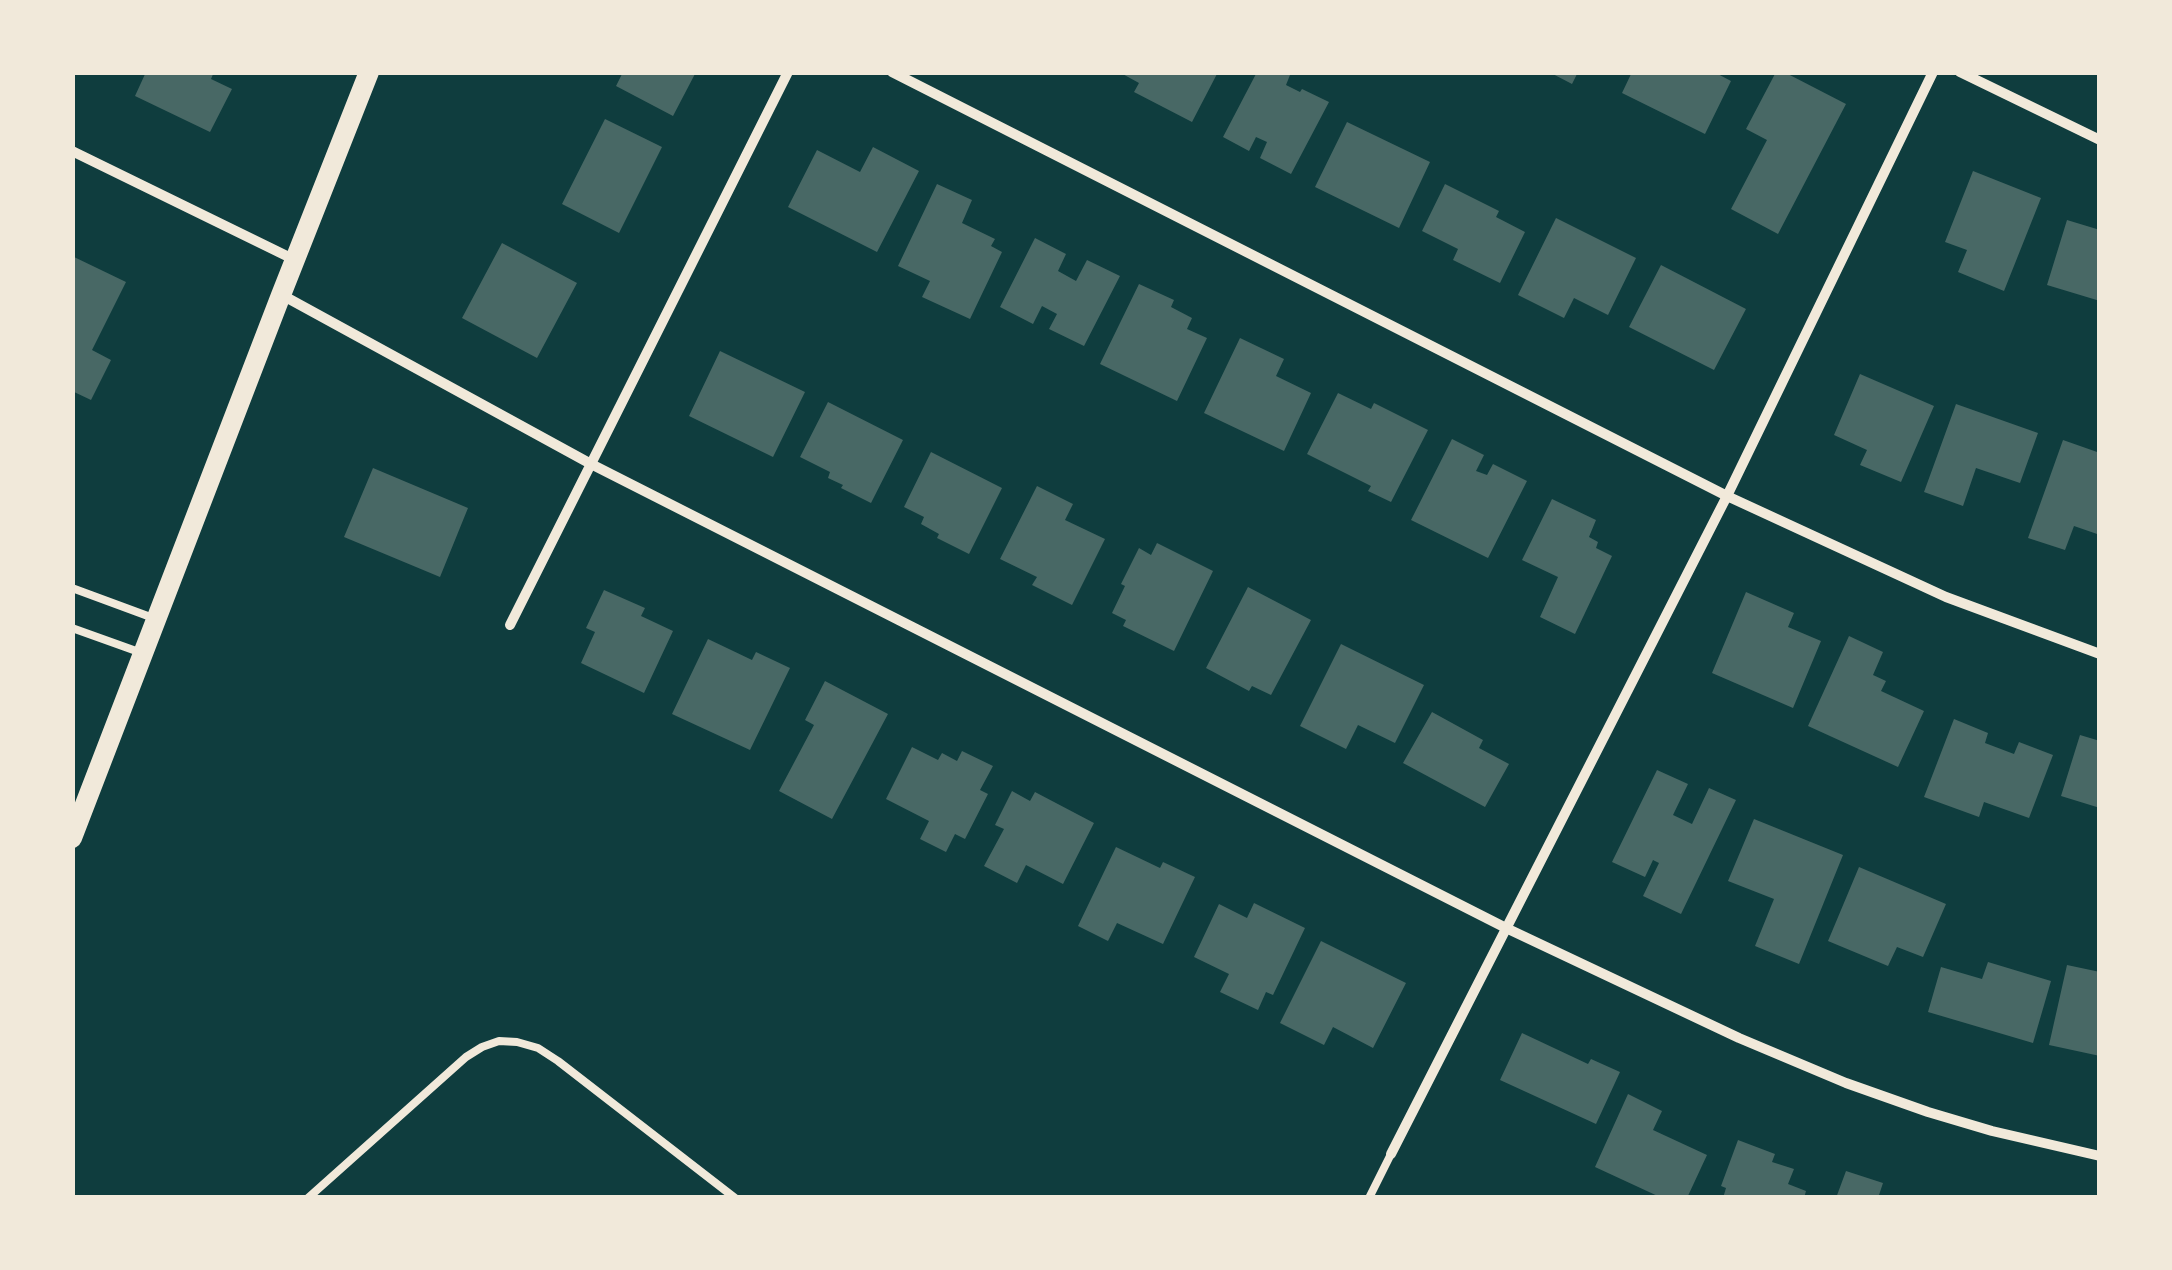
<!DOCTYPE html>
<style>
body{margin:0}
#map{position:relative;width:2172px;height:1270px;overflow:hidden;background:#0f3d3e;font-family:"Nunito Sans",sans-serif}
canvas{display:block}
.frame{position:absolute;inset:0;border:75px solid #f1e9da;pointer-events:none}
</style>
<div id="map">
<canvas width="2172" height="1270"></canvas>
<div class="frame"></div>
</div>
<script>
const g = document.querySelector('canvas').getContext('2d');
g.lineJoin = 'round';
function fillPath(path, color) { g.fillStyle = color; g.fill(path, 'evenodd'); }
const shape = rows => new Path2D(rows.map(r => 'M' + r).join(''));
function trace(path, color, width, dash) { g.strokeStyle = color; g.lineWidth = width; g.lineCap = dash ? 'butt' : 'round'; g.setLineDash(dash || []); g.stroke(path); }
fillPath(shape([
 [146,72,214,72,211,79,232,89,210,132,135,96],
 [623,72,696,72,673,116,616,86],
 [1119,72,1218,72,1192,122,1134,92,1139,83],
 [1257,72,1285,72,1290,75,1286,85,1300,92,1302,89,1329,102,1291,174,1260,158,1267,142,1256,137,1249,151,1223,137],
 [1549,72,1578,72,1572,84],
 [1632,72,1714,72,1731,81,1705,134,1622,93],
 [1776,72,1784,72,1846,104,1778,234,1731,209,1767,140,1746,129],
 [605,119,662,147,619,233,562,204],
 [1347,122,1430,162,1399,228,1315,187],
 [873,147,919,171,877,252,788,207,817,150,860,172],
 [1973,171,2041,198,2004,291,1958,272,1967,250,1945,242],
 [937,184,972,200,962,223,995,239,991,246,1002,252,970,319,922,297,930,281,898,266],
 [1445,184,1499,211,1496,217,1525,232,1500,283,1453,260,1458,249,1422,231],
 [1556,218,1636,258,1608,315,1574,298,1564,318,1518,295],
 [2067,220,2100,230,2100,301,2047,285],
 [1035,238,1066,254,1058,271,1076,281,1087,260,1120,276,1084,346,1049,329,1057,314,1042,306,1033,324,1000,307],
 [502,243,577,283,537,358,462,318],
 [72,256,126,282,92,350,111,360,91,400,72,391],
 [1661,265,1746,309,1714,370,1629,327],
 [1139,284,1174,300,1171,307,1192,318,1187,329,1207,338,1177,401,1100,364],
 [1240,338,1284,359,1276,376,1311,393,1284,451,1204,413],
 [720,351,805,392,773,457,689,416],
 [1860,374,1934,406,1901,482,1860,465,1867,450,1834,435],
 [1338,393,1371,409,1374,403,1428,430,1391,502,1368,491,1371,486,1307,454],
 [828,402,903,440,871,503,841,488,843,485,828,478,830,472,800,457],
 [1956,404,2038,433,2020,483,1976,468,1963,506,1924,492],
 [1452,439,1484,455,1476,471,1487,475,1493,464,1527,481,1488,558,1411,520],
 [2063,440,2100,453,2100,535,2074,526,2065,550,2028,538],
 [931,452,1002,488,969,554,937,538,939,534,921,524,924,517,904,507],
 [373,468,468,508,440,577,344,537],
 [1037,486,1073,504,1065,520,1105,539,1072,605,1032,585,1037,577,1000,559],
 [1552,499,1596,520,1589,537,1598,542,1596,548,1612,556,1575,634,1540,617,1558,577,1522,560],
 [1157,543,1213,571,1174,651,1123,626,1126,620,1112,613,1125,586,1121,584,1139,548,1151,555],
 [1248,587,1311,620,1271,695,1252,686,1249,691,1206,668],
 [604,590,645,608,641,616,673,631,644,693,581,663,595,632,586,628],
 [1746,592,1794,613,1788,627,1821,641,1793,708,1712,673],
 [1849,636,1883,652,1873,675,1886,681,1881,691,1924,711,1898,767,1808,726],
 [708,639,752,660,756,652,790,668,750,750,672,714],
 [1341,644,1424,685,1395,743,1358,725,1346,749,1300,726],
 [825,681,888,714,832,819,779,791,814,725,805,720],
 [1432,712,1483,740,1479,748,1509,764,1485,807,1403,763],
 [1954,719,1988,733,1985,743,2014,754,2019,742,2053,755,2029,818,1984,802,1979,817,1924,797],
 [2080,735,2100,741,2100,808,2061,796],
 [912,747,938,760,942,753,957,761,962,751,993,766,980,790,988,794,965,839,955,834,946,852,920,839,929,821,886,799],
 [1657,770,1688,784,1673,815,1692,824,1709,788,1736,800,1681,914,1643,896,1659,863,1653,860,1645,877,1612,862],
 [1012,791,1030,801,1035,792,1094,823,1063,884,1026,865,1017,883,984,866,1004,829,995,825],
 [1754,819,1843,855,1799,964,1755,946,1774,899,1728,881],
 [1116,847,1160,868,1163,862,1195,877,1163,944,1117,923,1108,941,1078,926],
 [1859,867,1946,904,1923,957,1897,947,1888,966,1828,941],
 [1254,903,1305,928,1273,995,1266,992,1258,1010,1220,992,1229,974,1194,957,1219,904,1247,918],
 [1321,941,1406,983,1373,1048,1333,1027,1324,1045,1280,1023],
 [1988,962,2051,981,2033,1043,1928,1012,1941,967,1982,979],
 [2067,965,2100,972,2100,1056,2049,1045],
 [1522,1033,1588,1064,1591,1059,1620,1072,1596,1124,1500,1080],
 [1628,1094,1662,1111,1653,1130,1707,1155,1687,1198,1662,1198,1595,1167],
 [1738,1140,1775,1154,1772,1162,1794,1169,1788,1184,1806,1191,1804,1198,1723,1198,1726,1188,1721,1186],
 [1846,1171,1883,1183,1878,1198,1836,1198]
]), '#486865');
trace(shape([
 [72,588,156,619],
 [72,628,139,652],
 [308,1198,466,1057,482,1047,499,1041,517,1042,538,1048,558,1061,735,1198],
 [1369,1198,1391,1154]
]), '#f1e9da', 8);
trace(shape([
 [892,72,1727,496,1946,597,2100,654],
 [1960,72,2100,140],
 [72,151,295,260],
 [282,295,591,464,1506,928,1739,1038,1846,1083,1928,1112,1992,1131,2100,1156],
 [510,625,788,72],
 [1391,1154,1727,496,1933,72]
]), '#f1e9da', 10);
trace(shape([
 [72,838,281,295,369,72]
]), '#f1e9da', 20);
</script>
